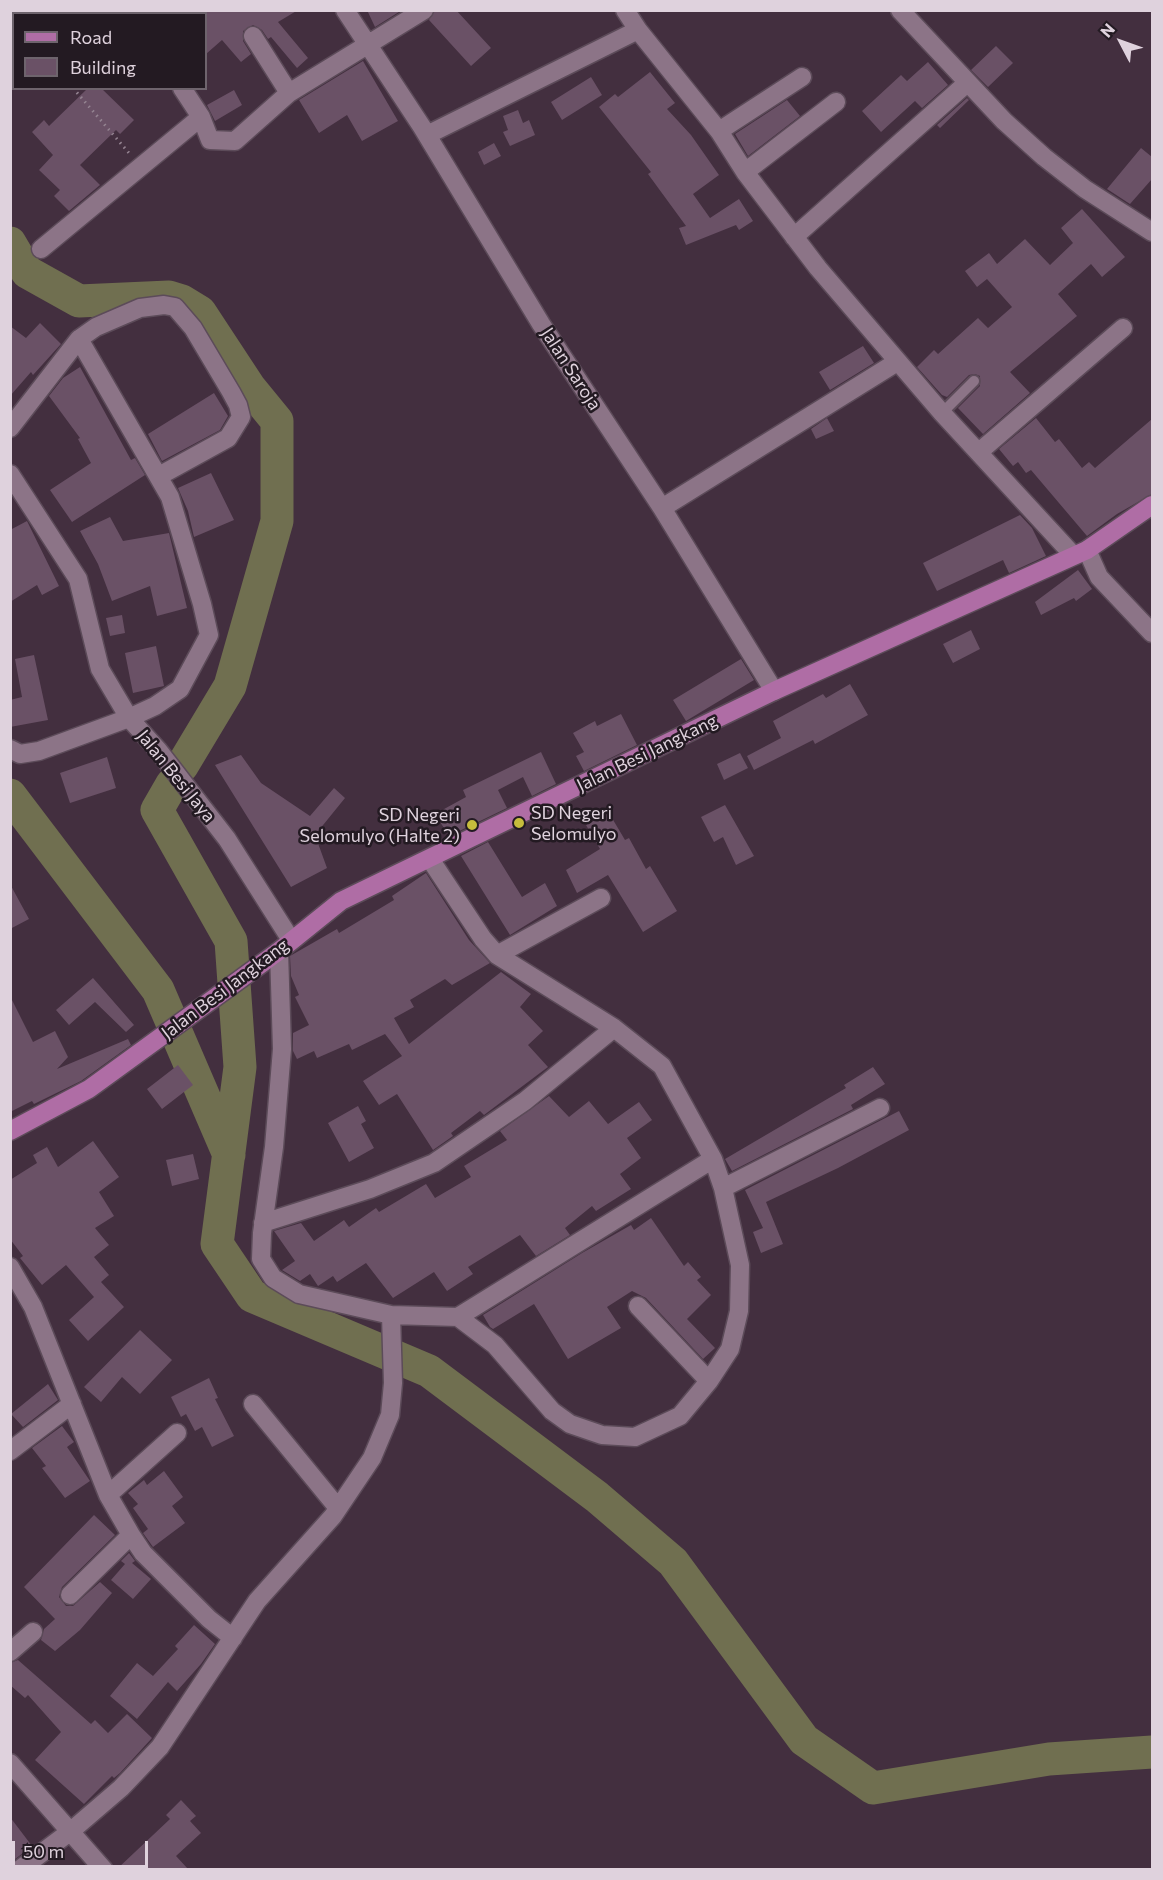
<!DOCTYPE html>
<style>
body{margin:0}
#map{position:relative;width:1163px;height:1880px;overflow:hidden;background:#432f3f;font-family:Commissioner,sans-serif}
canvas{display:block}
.frame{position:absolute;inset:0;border:12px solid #dfd2dd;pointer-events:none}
.legend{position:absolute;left:12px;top:12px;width:195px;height:78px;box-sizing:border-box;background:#231a22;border:2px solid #6e646d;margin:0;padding:8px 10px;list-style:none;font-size:18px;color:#dfd2dd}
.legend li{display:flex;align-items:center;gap:12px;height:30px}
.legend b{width:30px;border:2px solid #6e646d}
.north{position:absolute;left:1091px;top:12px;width:60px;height:60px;-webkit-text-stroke:4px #231a22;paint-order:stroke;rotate:311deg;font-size:16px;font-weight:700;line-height:24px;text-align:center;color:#dfd2dd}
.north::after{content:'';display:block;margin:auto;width:21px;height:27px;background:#dfd2dd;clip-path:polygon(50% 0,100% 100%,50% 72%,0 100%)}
.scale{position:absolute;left:12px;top:1841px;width:136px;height:27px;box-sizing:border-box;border:3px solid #dfd2dd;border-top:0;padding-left:8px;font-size:18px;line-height:21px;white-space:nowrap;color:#dfd2dd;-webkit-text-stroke:4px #231a22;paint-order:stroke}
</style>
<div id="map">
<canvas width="1163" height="1880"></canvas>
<div class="frame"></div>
<ul class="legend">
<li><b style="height:8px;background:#af6da5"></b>Road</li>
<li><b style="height:16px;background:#6a5166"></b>Building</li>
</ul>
<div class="north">N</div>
<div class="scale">50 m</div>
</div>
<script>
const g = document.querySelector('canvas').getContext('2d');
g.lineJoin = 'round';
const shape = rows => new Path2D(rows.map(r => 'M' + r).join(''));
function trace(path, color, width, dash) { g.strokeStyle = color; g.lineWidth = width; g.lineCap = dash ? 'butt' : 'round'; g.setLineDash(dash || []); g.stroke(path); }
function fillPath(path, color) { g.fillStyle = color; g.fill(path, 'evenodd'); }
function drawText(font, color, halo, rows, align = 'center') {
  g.font = font + ' Commissioner,sans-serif'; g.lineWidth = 5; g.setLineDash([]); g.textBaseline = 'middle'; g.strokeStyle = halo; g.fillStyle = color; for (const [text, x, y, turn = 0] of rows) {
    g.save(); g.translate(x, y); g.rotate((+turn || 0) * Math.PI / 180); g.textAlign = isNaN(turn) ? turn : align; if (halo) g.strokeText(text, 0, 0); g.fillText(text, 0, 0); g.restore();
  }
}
trace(shape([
 [10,243,27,272,79,301,169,297,182,301,200,312,250,388,277,421,277,521,230,686,182,766],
 [172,784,157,810,231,941,240,1067,217,1244,252,1296,429,1371,597,1497,673,1562,804,1740,873,1788,1049,1759,1152,1752],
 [10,795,158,990,229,1155]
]), '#706f50', 33);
fillPath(shape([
 [206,10,298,10,278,22,308,58,297,68,271,37,268,39,262,30,253,25,243,31,243,41,251,54,241,62,222,40,206,54],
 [367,10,402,10,375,27],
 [435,10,456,10,491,48,471,66,429,20],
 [996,46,1013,63,988,87,971,70],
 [363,61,398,121,362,141,347,115,319,133,299,100],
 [928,62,948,85,922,108,915,101,881,132,862,111,901,75,907,81],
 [650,72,675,103,667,109,691,135,719,175,693,194,710,218,739,199,753,221,739,230,736,225,686,245,679,228,686,226,648,174,651,172,599,107,615,94,618,97],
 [591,77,602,95,562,120,551,102],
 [88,88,101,88,134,120,120,134,116,130,80,165,100,185,69,211,54,196,60,190,39,170,53,155,32,132,44,120,49,126],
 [234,90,242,105,215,121,207,105],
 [967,98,969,100,940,128,937,125],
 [787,100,800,116,748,156,735,134],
 [518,110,523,123,529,120,535,135,510,146,503,132,508,130,503,116],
 [494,143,501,156,484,165,478,152],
 [1141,148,1152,157,1152,179,1130,204,1107,189],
 [1082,209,1125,257,1102,277,1091,264,1058,294,1077,316,1010,372,1030,393,983,434,958,408,980,386,980,376,975,374,969,375,947,397,942,395,917,367,934,350,938,354,978,318,988,328,1012,307,987,279,977,287,965,271,989,253,997,264,1025,239,1050,265,1073,243,1061,228],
 [40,323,61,344,33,375,31,372,10,396,10,326,26,338],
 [863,346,874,363,830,390,819,372],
 [80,367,131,460,135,458,145,475,72,522,50,490,91,463,78,439,80,438,49,396,63,378],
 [214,393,228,416,220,430,162,461,148,434],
 [827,418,834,431,816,439,811,429],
 [1036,418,1055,442,1059,439,1082,468,1089,462,1095,468,1152,419,1152,494,1117,514,1087,536,1031,470,1026,473,1018,462,1013,466,999,449],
 [211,473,234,520,194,537,188,511,178,488],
 [1020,515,1032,528,1046,556,1009,573,1003,560,937,591,923,563],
 [110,517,123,541,169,533,187,608,157,616,150,586,112,601,98,564,80,531],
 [27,521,59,586,42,595,37,585,10,602,10,530],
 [1078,570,1092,589,1076,601,1074,598,1041,615,1035,602],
 [122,615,125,633,110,636,106,618],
 [971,630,980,649,953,663,943,644],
 [156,646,164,686,133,693,125,653],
 [34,655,48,720,10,727,10,700,22,697,15,659],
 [741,659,754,680,686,721,673,700],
 [850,684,868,715,815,744,813,740,754,770,747,756,781,738,773,721,823,694,826,698],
 [621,714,637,745,584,771,576,756,584,752,573,733,595,721,597,726],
 [541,752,556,784,532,796,523,777,498,790,507,808,449,836,435,814,466,797,463,790],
 [740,753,748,768,724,780,717,764],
 [241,755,261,783,310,816,334,788,345,798,315,835,327,868,291,887,215,765],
 [107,757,116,788,70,803,60,773],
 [725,805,754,856,736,865,723,837,714,842,701,817],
 [609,813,625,840,629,838,646,869,650,866,677,911,643,932,608,875,577,893,566,870,600,849,586,825],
 [488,842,522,897,545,883,557,906,510,935,461,856],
 [426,873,469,940,490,963,452,985,445,979,410,1000,414,1007,394,1018,409,1044,501,972,531,994,520,1007,543,1031,528,1045,548,1067,484,1115,480,1111,451,1133,453,1136,433,1150,397,1094,379,1105,363,1081,402,1056,385,1034,352,1050,349,1044,317,1058,314,1051,297,1059,293,1051,293,1033,309,1025,295,997,299,995,291,976,290,956,337,929,339,933,394,900,392,896],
 [10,884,29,919,10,929],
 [93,978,134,1025,126,1032,95,1002,69,1025,56,1010],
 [10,996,33,1042,55,1031,68,1057,57,1069,128,1039,131,1045,81,1081,34,1104,32,1101,10,1112],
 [178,1065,193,1085,162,1109,147,1089],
 [873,1067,885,1084,851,1105,853,1109,732,1171,725,1159,846,1088,844,1085],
 [549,1096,569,1117,589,1101,608,1124,639,1102,652,1120,627,1138,641,1158,620,1174,631,1189,596,1211,592,1206,565,1228,570,1235,536,1256,520,1235,468,1267,473,1274,447,1291,434,1272,393,1298,366,1263,337,1282,333,1276,318,1286,310,1274,300,1281,282,1270,295,1261,274,1231,301,1223,314,1241,344,1220,349,1227,376,1208,379,1212,426,1184,435,1198,471,1177,464,1166,507,1140,500,1131],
 [358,1106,366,1121,361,1124,374,1148,349,1162,328,1123],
 [899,1111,909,1130,838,1168,766,1202,783,1244,761,1253,753,1232,763,1228,745,1190],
 [93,1141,119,1177,99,1192,114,1216,95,1228,109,1245,94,1257,109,1275,101,1282,124,1307,88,1341,69,1320,94,1297,66,1265,42,1285,20,1258,23,1256,10,1239,10,1180,37,1163,33,1155,47,1147,58,1167],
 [193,1154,199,1179,172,1186,166,1160],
 [651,1218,684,1266,688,1262,701,1277,697,1280,711,1295,687,1319,715,1348,703,1359,646,1298,632,1291,607,1307,621,1328,568,1359,534,1304,493,1329,490,1327,483,1315,582,1253,631,1225,634,1230],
 [140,1330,172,1360,140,1394,122,1377,101,1402,84,1387],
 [209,1378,218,1398,215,1399,234,1436,212,1447,202,1427,195,1431,186,1414,181,1417,171,1397],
 [48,1384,58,1400,23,1427,11,1414],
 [62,1426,74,1442,67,1447,90,1481,65,1498,42,1468,46,1466,32,1448],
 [164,1471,183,1497,172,1506,185,1523,153,1547,143,1533,148,1529,133,1508,138,1504,128,1493,144,1480,147,1485],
 [94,1515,115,1535,62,1587,59,1597,66,1606,73,1606,100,1582,112,1593,80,1630,55,1651,41,1640,44,1629,55,1619,24,1587],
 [129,1553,135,1561,132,1563,151,1579,133,1599,111,1580,125,1564,121,1561],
 [194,1625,215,1644,201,1664,177,1691,168,1682,137,1719,110,1696,137,1663,153,1676,178,1649,175,1646],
 [18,1660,91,1724,95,1720,108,1733,127,1714,152,1738,120,1773,114,1778,112,1776,84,1804,35,1760,61,1732,28,1695,25,1698,10,1685,10,1663],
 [181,1800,196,1816,190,1821,201,1833,176,1856,188,1869,117,1869,170,1819,166,1815],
 [10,1817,32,1846,10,1863]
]), '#6a5166');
const lane = shape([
 [942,413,974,381]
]);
const street = shape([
 [130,10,132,14],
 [345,10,422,127,541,324,662,508,774,691],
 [625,10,638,30,719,131,745,172,818,268,942,413,1073,555],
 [900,10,1004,121,1044,157,1085,189,1152,232],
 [65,14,68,10],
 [253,36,289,93],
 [10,60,14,58],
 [182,88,201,117,210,140,235,141,289,93,424,10],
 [719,131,802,77],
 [427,135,638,30],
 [745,172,836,102],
 [794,237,967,83],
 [41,249,201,117],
 [79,339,96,327,140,308,164,305,175,307,193,328,231,392,238,405,241,417,228,438,159,476],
 [10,428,79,339,170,497,202,604,209,635,180,689,155,706,129,718,100,669,78,579,10,474],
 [979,452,1123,328],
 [662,508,897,362],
 [1087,550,1099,577,1152,633],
 [10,749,20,754,39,751,129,718,158,750,227,839,291,940],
 [279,951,282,1049,274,1147,262,1233,261,1259,273,1278,299,1294,391,1315,458,1317,495,1345,552,1411,570,1424,602,1435,635,1437,680,1416,709,1381,730,1349,739,1311,740,1265,723,1188,713,1159,662,1066,614,1028,497,955,483,939,430,859],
 [497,955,601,898],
 [723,1188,880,1108],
 [263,1223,370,1189,434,1163,525,1101,614,1028],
 [10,1267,33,1307,108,1495,131,1535,143,1553,209,1619,233,1638],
 [638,1306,709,1381],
 [458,1317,713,1159],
 [253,1404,338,1508],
 [10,1451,72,1404],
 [108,1495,177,1433],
 [70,1595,131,1535],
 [10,1652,33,1632],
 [10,1763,104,1870],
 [19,1870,71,1831,121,1788,160,1747,257,1601,333,1516,372,1458,390,1415,393,1383,391,1315]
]);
const primary = shape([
 [10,1131,89,1089,279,951,341,901,774,691,1087,550,1152,505]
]);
trace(lane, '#5c4b59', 14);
trace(street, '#5c4b59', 21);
trace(primary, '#5c4b59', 21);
trace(shape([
 [25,10,27,14],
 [73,88,129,153]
]), '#948391', 3, [1.5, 4.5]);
trace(lane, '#8c7487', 10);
trace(street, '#8c7487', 18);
trace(primary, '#af6da5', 18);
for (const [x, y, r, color] of [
 [519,823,6,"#c6bc3c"],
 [472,825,6,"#c6bc3c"]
]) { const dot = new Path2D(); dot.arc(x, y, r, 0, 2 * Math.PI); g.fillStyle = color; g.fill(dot); trace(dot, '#231a22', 2); }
drawText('18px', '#dfd2dd', '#231a22', [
 ["Jalan Saroja",571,369,57],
 ["Jalan Besi Jangkang",647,753,-26],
 ["Jalan Besi Jaya",176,776,51],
 ["Jalan Besi Jangkang",225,989,-37]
]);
drawText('18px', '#dfd2dd', '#231a22', [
 ["SD Negeri",531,813],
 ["Selomulyo",531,834],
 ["SD Negeri",460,815,"right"],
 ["Selomulyo (Halte 2)",460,836,"right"]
], 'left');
</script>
